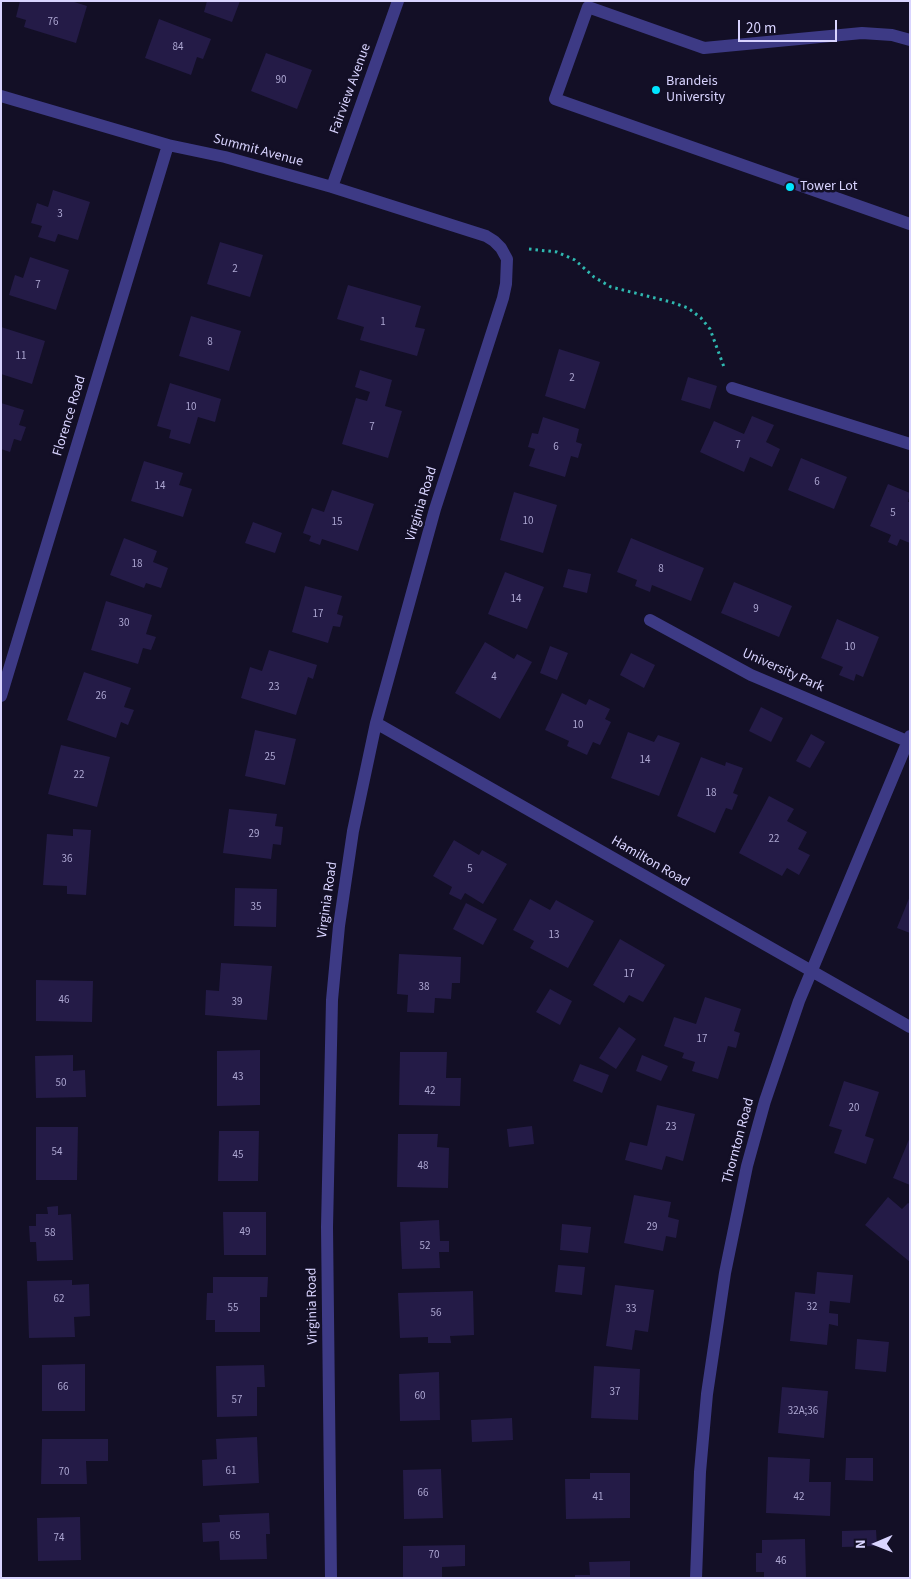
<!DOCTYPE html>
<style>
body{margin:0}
#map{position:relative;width:911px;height:1579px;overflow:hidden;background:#130f26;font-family:"Source Sans 3",sans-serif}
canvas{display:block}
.frame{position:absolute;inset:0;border:2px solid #d9d4ff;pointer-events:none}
.north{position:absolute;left:851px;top:1519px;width:50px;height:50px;-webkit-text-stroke:4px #130f26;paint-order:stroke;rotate:269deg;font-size:14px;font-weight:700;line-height:20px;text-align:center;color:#d9d4ff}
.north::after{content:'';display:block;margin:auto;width:18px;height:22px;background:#d9d4ff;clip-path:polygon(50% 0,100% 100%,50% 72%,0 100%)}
.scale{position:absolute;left:738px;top:20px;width:99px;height:22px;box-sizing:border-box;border:2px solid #d9d4ff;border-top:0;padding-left:6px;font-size:15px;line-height:18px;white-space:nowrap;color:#d9d4ff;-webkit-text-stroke:4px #130f26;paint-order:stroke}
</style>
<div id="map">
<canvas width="911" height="1579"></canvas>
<div class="frame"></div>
<div class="north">N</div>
<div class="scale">20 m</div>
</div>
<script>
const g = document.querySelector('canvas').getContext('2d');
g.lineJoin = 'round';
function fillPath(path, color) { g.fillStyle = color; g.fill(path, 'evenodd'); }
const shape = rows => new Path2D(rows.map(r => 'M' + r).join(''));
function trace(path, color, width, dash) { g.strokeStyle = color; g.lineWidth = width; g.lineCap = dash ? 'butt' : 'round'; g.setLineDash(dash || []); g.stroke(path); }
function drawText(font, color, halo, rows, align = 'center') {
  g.font = font + ' "Source Sans 3",sans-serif'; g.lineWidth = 5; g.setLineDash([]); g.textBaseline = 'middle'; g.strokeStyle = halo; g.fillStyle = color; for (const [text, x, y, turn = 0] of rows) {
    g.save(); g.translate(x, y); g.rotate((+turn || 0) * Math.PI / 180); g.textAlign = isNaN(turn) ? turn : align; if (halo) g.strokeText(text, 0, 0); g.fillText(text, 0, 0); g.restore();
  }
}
fillPath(shape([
 [20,1,71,1,87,6,76,43,24,27,26,20,16,17],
 [207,1,240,1,232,22,204,12],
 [159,19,211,39,203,59,197,57,191,75,145,58],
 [266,53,312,70,297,109,251,91],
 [53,190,90,202,78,240,58,234,55,242,38,237,42,226,31,223,37,203,48,207],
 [220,242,263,255,250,297,207,284],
 [30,257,69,270,56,310,9,295,15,275,23,278],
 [348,285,421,306,415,327,425,329,417,356,360,340,364,327,337,319],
 [191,316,241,331,229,371,179,356],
 [1,327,45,341,32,384,1,374],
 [559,349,600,362,585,409,545,396],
 [360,370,392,380,385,406,402,411,388,458,342,444,356,398,367,401,370,392,355,387],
 [688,377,717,386,710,409,681,400],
 [170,383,221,399,215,422,198,417,190,444,169,438,171,430,157,426],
 [1,403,24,410,19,425,26,427,21,441,14,439,10,452,1,449],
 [752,416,774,425,766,442,780,449,772,467,750,457,744,472,700,452,714,421,744,434],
 [543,417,579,429,576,442,582,444,578,458,571,456,565,477,529,466,535,449,528,447,532,433,538,434],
 [801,458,847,477,834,509,788,490],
 [144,461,183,473,179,485,192,489,183,517,131,501],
 [888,484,910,493,908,502,910,502,910,543,900,539,897,546,888,542,891,535,870,526],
 [332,490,374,504,358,551,322,539,320,545,309,541,311,536,303,533,312,508,324,512],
 [514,492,557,505,543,553,500,540],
 [253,522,282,533,275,553,245,543],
 [124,538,157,551,153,562,168,568,161,588,146,583,144,588,110,575],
 [631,538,704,568,691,601,652,585,650,592,635,586,637,580,617,572],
 [568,569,591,574,587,593,563,587],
 [505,572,544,587,527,629,488,614],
 [734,582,792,606,779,637,721,613],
 [305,586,342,596,337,614,343,616,340,627,333,626,328,643,292,632],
 [106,601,152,615,146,634,156,637,151,650,143,648,138,664,91,650],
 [837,619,879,637,863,677,856,674,854,681,839,675,843,667,821,658],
 [485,642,514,659,517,654,532,662,500,719,455,693],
 [550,646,568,653,557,680,540,673],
 [269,650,317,665,313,679,308,677,296,715,241,698,250,667,262,671],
 [631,653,655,665,644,688,620,675],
 [84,672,131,688,124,707,134,710,128,725,121,722,116,738,67,720],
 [562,693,586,705,589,699,610,709,605,719,611,722,600,745,593,742,587,755,567,746,569,741,545,730],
 [761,707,783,718,771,742,749,731],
 [255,730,296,739,285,785,245,776],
 [628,732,654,742,658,735,680,743,659,796,611,778],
 [811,734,825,742,810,768,796,761],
 [61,745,110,757,97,807,48,794],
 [701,757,725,766,726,762,743,768,733,793,738,795,732,810,726,808,715,833,677,816],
 [769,796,794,809,787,821,807,832,798,849,810,855,799,875,787,868,782,876,739,853],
 [229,809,277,814,275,826,283,827,281,845,273,844,271,859,223,853],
 [73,829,91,830,86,895,67,894,67,886,43,885,47,834,73,836],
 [454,840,479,855,482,850,507,864,483,904,465,893,461,900,449,894,452,887,433,876],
 [235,888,277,889,276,927,234,926],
 [910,896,910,933,897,928],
 [530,899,550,910,556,900,594,921,568,968,530,948,534,941,513,930],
 [466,903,497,919,483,945,453,929],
 [620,939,665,965,643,1002,629,995,624,1003,593,985],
 [399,954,461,957,460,983,452,983,451,999,435,998,434,1013,407,1012,408,995,397,994],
 [221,963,272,966,267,1020,205,1015,206,990,219,991],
 [36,980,93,981,92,1022,36,1021],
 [550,989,572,1001,560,1025,536,1012],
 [705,997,741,1009,734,1031,740,1033,736,1048,728,1046,718,1079,692,1071,695,1062,682,1058,684,1053,664,1046,674,1017,696,1024],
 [619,1027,636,1039,616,1069,599,1058],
 [260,1050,260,1105,217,1106,217,1051],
 [400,1052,447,1052,446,1078,461,1078,460,1106,399,1105],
 [73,1055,73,1071,85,1070,86,1097,36,1098,35,1056],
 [642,1055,668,1066,661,1081,636,1071],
 [580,1064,609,1075,602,1093,573,1081],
 [844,1081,879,1092,865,1136,874,1139,866,1164,834,1153,842,1130,829,1126],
 [657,1105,695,1114,683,1161,666,1156,662,1170,625,1160,630,1142,647,1146],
 [532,1126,534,1144,509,1147,507,1129],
 [36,1127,78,1127,77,1180,36,1180],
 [219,1131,259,1131,258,1181,218,1181],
 [398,1134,438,1134,437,1147,449,1148,448,1188,397,1187],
 [910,1137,910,1185,893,1178],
 [634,1195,671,1202,668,1217,679,1220,676,1238,666,1236,663,1251,624,1243],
 [888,1197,902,1209,908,1203,910,1204,910,1262,865,1225],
 [58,1206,58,1215,71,1214,73,1260,37,1261,36,1242,30,1242,29,1226,36,1226,36,1214,48,1214,47,1207],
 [223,1212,266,1212,266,1255,224,1255],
 [439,1220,440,1241,449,1241,449,1252,439,1252,440,1268,402,1269,400,1222],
 [562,1224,591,1227,588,1253,560,1250],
 [558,1265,585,1267,582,1295,555,1292],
 [817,1272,853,1275,850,1303,830,1301,829,1313,838,1314,838,1326,829,1324,827,1345,790,1341,795,1292,815,1294],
 [213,1277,268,1277,267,1297,260,1297,260,1332,215,1332,215,1320,206,1320,207,1293,213,1293],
 [72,1280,72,1285,89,1284,90,1316,74,1317,75,1337,29,1338,27,1281],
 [615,1285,654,1290,648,1332,635,1330,632,1350,606,1346],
 [473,1291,474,1335,450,1336,451,1343,428,1343,428,1337,400,1338,398,1293],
 [857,1339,889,1342,886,1372,855,1369],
 [85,1364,85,1411,42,1411,42,1365],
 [264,1365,265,1387,257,1387,257,1416,217,1417,216,1366],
 [594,1366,640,1369,638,1420,591,1418],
 [439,1372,440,1420,400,1421,399,1374],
 [782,1387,828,1391,824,1438,778,1433],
 [512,1418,513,1440,472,1442,471,1420],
 [257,1437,259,1483,203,1486,202,1460,217,1459,216,1439],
 [42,1439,108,1439,108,1461,86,1461,87,1484,41,1484],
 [768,1457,810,1459,809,1482,831,1482,830,1516,766,1513],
 [846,1458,873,1458,873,1481,845,1480],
 [441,1469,443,1518,404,1519,403,1470],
 [590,1473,630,1473,630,1518,566,1519,565,1479,590,1479],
 [269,1513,270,1534,266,1534,267,1559,220,1560,219,1541,203,1542,202,1523,220,1522,219,1515],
 [80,1517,81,1560,38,1561,37,1518],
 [876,1530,877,1546,842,1547,842,1531],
 [805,1539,806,1578,764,1578,764,1572,756,1572,756,1553,762,1553,762,1540],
 [465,1545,465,1566,442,1567,442,1578,403,1578,403,1546],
 [630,1561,630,1578,575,1578,575,1575,590,1575,589,1562]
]), '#241b47');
trace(shape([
 [529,249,557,252,575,260,594,277,611,287,671,302,688,308,701,318,710,329,724,367]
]), '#2fb8b0', 3, [2.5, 4]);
trace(shape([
 [910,40,892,35,862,33,704,48,588,7,555,99,910,224]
]), '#3d3a85', 12);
trace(shape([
 [1,96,168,145,225,157,332,187,486,236,494,241,501,248,507,259,506,284,503,298,435,509,376,723,353,831,339,926,332,1000,327,1227,331,1578],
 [332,187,398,1],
 [732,388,910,444],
 [650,620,751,675,907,741],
 [1,696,168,145],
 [376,723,910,1027],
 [696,1578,700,1472,707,1394,725,1273,747,1166,765,1101,799,1001,910,736]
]), '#3d3a85', 12);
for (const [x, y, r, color] of [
 [656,90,5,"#00e5ff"],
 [790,187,5,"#00e5ff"]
]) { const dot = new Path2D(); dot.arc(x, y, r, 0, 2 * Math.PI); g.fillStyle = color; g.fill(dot); trace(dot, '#130f26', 2); }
drawText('11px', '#aca6d1', null, [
 ["76",53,23],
 ["84",178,48],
 ["90",281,81],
 ["3",60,215],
 ["2",235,270],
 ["7",38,286],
 ["1",383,323],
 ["8",210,343],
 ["11",21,357],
 ["2",572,379],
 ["10",191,408],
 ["7",372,428],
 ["7",738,446],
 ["6",556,448],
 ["6",817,483],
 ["14",160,487],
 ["5",893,514],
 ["10",528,522],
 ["15",337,523],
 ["18",137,565],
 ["8",661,570],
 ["14",516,600],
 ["9",756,610],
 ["17",318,615],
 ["30",124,624],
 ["10",850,648],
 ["4",494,678],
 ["23",274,688],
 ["26",101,697],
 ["10",578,726],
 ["25",270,758],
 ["14",645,761],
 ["22",79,776],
 ["18",711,794],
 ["29",254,835],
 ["22",774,840],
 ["36",67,860],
 ["5",470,870],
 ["35",256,908],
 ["13",554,936],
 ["17",629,975],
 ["38",424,988],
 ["46",64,1001],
 ["39",237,1003],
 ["17",702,1040],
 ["43",238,1078],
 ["50",61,1084],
 ["42",430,1092],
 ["20",854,1109],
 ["23",671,1128],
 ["54",57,1153],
 ["45",238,1156],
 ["48",423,1167],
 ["29",652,1228],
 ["49",245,1233],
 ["58",50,1234],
 ["52",425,1247],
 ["62",59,1300],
 ["32",812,1308],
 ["55",233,1309],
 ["33",631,1310],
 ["56",436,1314],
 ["66",63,1388],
 ["37",615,1393],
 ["60",420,1397],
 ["57",237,1401],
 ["32A;36",803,1412],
 ["61",231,1472],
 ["70",64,1473],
 ["66",423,1494],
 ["41",598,1498],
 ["42",799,1498],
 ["65",235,1537],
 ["74",59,1539],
 ["70",434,1556],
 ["46",781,1562]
]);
drawText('14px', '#d9d4ff', '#130f26', [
 ["Brandeis",666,82],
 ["University",666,98],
 ["Tower Lot",800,187]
], 'left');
drawText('14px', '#d9d4ff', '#130f26', [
 ["Fairview Avenue",351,89,-70],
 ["Summit Avenue",258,151,15],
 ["Florence Road",70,416,-73],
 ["Virginia Road",422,504,-73],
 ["University Park",783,671,24],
 ["Hamilton Road",650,862,30],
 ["Virginia Road",328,900,-82],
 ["Thornton Road",739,1141,-75],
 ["Virginia Road",313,1306,-91]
]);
</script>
